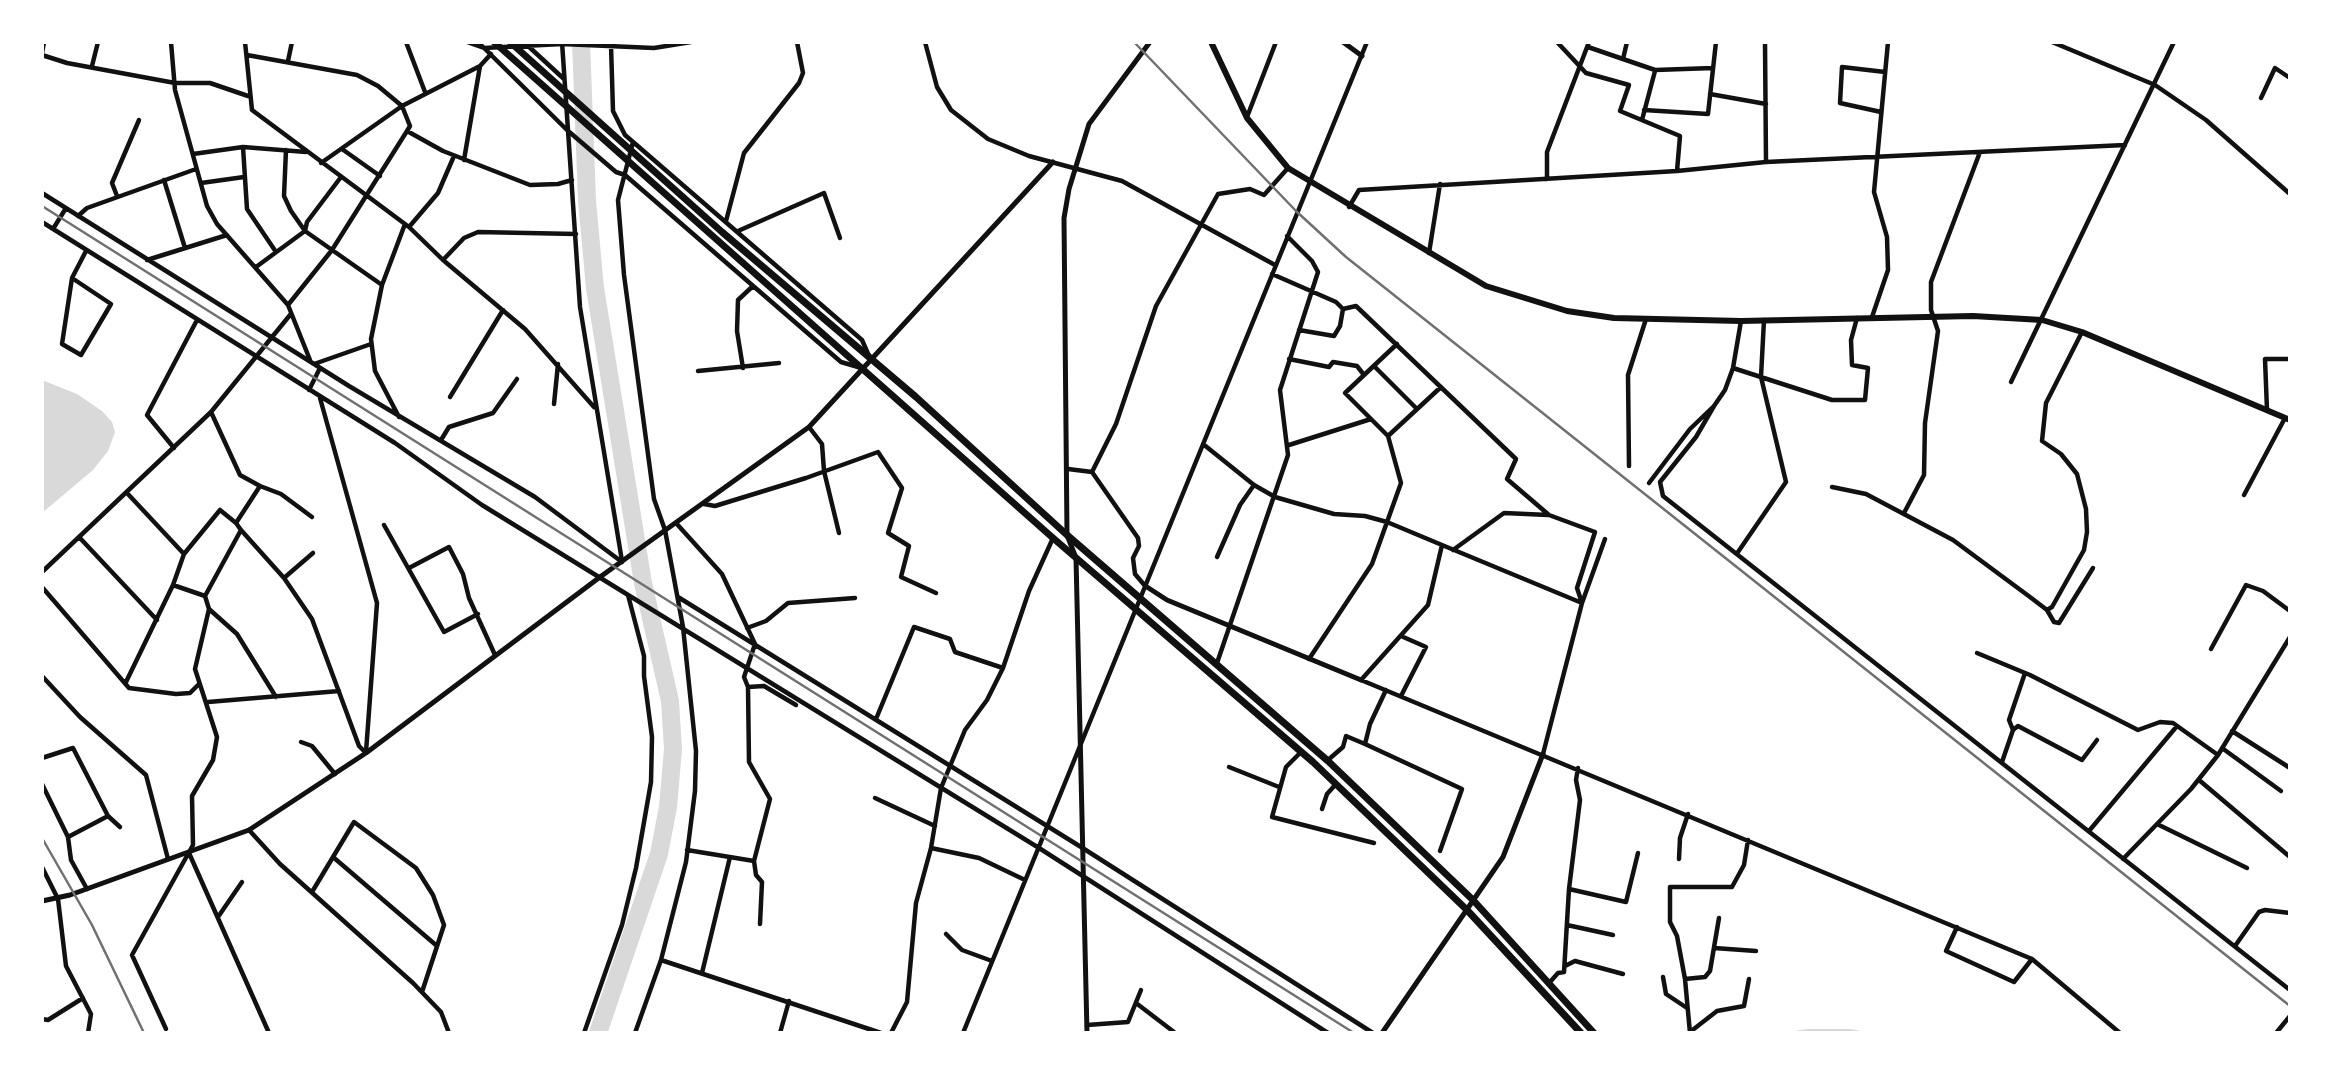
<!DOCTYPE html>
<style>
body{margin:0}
#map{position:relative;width:2332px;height:1075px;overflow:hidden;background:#fff;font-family:"Work Sans",sans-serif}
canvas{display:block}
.frame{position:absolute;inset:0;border:44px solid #fff;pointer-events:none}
</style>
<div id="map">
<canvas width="2332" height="1075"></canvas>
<div class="frame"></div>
</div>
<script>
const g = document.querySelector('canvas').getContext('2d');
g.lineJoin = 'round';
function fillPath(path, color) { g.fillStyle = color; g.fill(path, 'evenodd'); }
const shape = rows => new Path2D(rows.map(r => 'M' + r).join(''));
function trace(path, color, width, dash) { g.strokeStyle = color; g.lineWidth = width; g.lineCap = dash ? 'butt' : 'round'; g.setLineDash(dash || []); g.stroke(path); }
fillPath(shape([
 [42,380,77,394,102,411,112,422,115,432,108,451,93,470,42,513],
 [1807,1029,1850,1029,1872,1033,1782,1033]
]), '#d9d9d9');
trace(shape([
 [581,42,587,201,595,288,643,583,670,701,673,749,668,807,659,854,598,1033]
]), '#d9d9d9', 18);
trace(shape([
 [171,42,175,90,207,206,217,224,288,305,310,360],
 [245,42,252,110,409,227,443,260,525,329,594,407],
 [406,42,425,92],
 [467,42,484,48,562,44,654,48,691,42],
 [478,42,567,130,616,172,625,175,841,362,858,367],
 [562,42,580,307,622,561],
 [925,42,937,87,951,110,988,139,1029,156,1122,181,1275,265],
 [1557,42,1586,73,1629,85,1620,111,1680,136,1677,171],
 [1765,42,1766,162],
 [2052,42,2155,85,2206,120,2290,194],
 [527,45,564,79],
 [611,45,613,111,625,135,862,340,869,356],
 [1588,47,1655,70,1713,68],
 [42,53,44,42],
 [42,55,67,63,175,83,210,83,248,96],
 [247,55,357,75,378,86,402,106,321,163],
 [1623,59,1627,42],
 [288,61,292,42],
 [92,66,98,42],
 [1710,94,1766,104],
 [2261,98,2275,68,2290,78],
 [1644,110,1708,114,1716,42],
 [1881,112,1840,103,1842,67,1885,72],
 [1247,117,1276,42],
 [1642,120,1655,71],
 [407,131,443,151,530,185,558,184,572,180],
 [633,142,618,200,624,275,654,499,665,530,683,627,696,751,695,791,686,862,661,960,635,1033],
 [243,147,247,209,276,252],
 [342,149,380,176],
 [286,150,284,196,291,211,305,231,382,285],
 [193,154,243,147,306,152],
 [464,160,480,66],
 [1547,179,1547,152,1589,42],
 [164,180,185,248],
 [201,183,244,177],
 [42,193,349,386,535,497,622,562],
 [117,196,112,183,139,120],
 [1349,207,1359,190,1677,171,1766,162,2125,145],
 [78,216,87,208,196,169],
 [726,221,744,153,799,83,803,73,797,42],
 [42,222,395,443,482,505,1039,848,1328,1033],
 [409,227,438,193,454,156],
 [53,229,66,208],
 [738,231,824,193,840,238],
 [1429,253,1440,184],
 [147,260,227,235],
 [443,260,464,238,478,232,576,234],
 [256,267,305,231,307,222,341,177],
 [1272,274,1336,302,1343,309],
 [72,278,111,304,81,355,62,344,72,278,86,251],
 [288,305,332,250,407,131,410,126,402,106,480,66,491,54],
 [1343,309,1356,306,1516,459,1507,479,1549,515,1595,532,1577,588,1582,603,1543,754],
 [1872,317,1888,270,1887,237,1874,192,1888,42],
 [1299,330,1334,336,1340,326,1343,309],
 [1289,359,1329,367,1333,362,1357,366,1364,375],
 [314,364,371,344],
 [1374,366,1416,408],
 [743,368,737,331,738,300,753,286],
 [1733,368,1832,400,1865,400,1868,368,1852,365,1851,340,1857,318],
 [698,371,779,363],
 [2011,382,2174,42],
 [309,390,320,368],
 [450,397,503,310],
 [320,398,377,603,366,752],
 [554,404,558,364],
 [1714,406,1696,437,1660,482,1663,496,2290,990],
 [2267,410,2265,359,2290,359],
 [399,417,375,371,371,339,382,285,405,224],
 [809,427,822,444,824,471,839,533],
 [1388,436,1345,393,1397,344],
 [441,440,449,427,493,413,517,379],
 [1203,444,1254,485,1275,497,1334,514,1365,516,1387,522,1442,545],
 [1289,445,1371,419],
 [174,448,147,415,197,320],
 [1629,466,1628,375,1646,319],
 [1068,469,1092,472,1138,538,1139,546,1133,558,1135,574,1146,587],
 [1092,472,1116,424,1156,306,1218,194,1250,189,1264,195,1288,168],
 [1649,483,1690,429,1714,406,1725,390,1733,368,1741,321],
 [260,486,281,494,312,517],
 [1832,487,1866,494,1953,540,2030,597,2047,610,2054,622,2059,623,2093,568],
 [2244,495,2285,418],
 [704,504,715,506,806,478,878,452,902,488,888,533,909,546,901,577,936,593],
 [1904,513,1924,475,1925,423,1938,331,1931,310,1931,282,1980,152],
 [676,523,722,574,755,644,744,677,748,687,749,762,770,799,754,861,687,850],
 [384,525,444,632,478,614],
 [241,530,284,578],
 [79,537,157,620],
 [1605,539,1582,603,1442,545,1428,605,1361,680,2032,959,2120,1033],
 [1453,550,1504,513,1548,515],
 [1738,552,1786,482,1761,377,1764,320],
 [313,553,284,578,312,619,359,746,365,752],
 [184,554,220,510,236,523],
 [1217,557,1240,505,1254,485],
 [409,568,449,547,463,574,469,598,495,655],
 [42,572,211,412],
 [173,585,205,596],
 [42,587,129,688,176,694,190,693,198,685],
 [678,597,1081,847,1373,1033],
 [209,609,237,634,276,697],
 [2047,610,2052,607,2084,550,2087,532,2086,509,2077,474,2061,454,2042,441,2046,403,2082,332],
 [747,628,766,621,788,603,855,598],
 [1401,636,1426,647,1401,696],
 [2211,649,2246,585,2263,591,2290,611],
 [1977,653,2030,675,2138,730,2160,722,2173,723,2218,755],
 [1309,659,1372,564,1401,483,1388,436,1441,387],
 [1217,663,1288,455,1280,390,1318,272,1312,261,1287,236],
 [42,676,80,717,146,775,168,859],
 [126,682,173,585,184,554,127,493],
 [748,687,764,686,796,705],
 [1386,690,1370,724,1365,744,1462,789,1440,851],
 [208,702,339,691],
 [876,719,914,627,950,639,955,652,1003,668],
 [2013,730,2009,720,2025,673],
 [2232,731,2290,768],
 [301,742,312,746,335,774],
 [2222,748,2281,791],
 [1301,752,1286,767,1272,817,1374,843],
 [42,758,73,748,108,816,120,827],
 [1328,760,1343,747,1346,736,1365,744],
 [2002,762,2013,730,2018,726,2082,760,2097,740],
 [1229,767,1279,787],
 [2199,780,2290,857],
 [42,784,68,837,71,860,87,889],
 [875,798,935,826],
 [1322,809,1327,794,1336,784],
 [2157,824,2247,868],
 [249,830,280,864,413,983,441,1012,449,1033],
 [2089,831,2177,726],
 [68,837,108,816],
 [931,848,979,858,1025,880],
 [189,853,269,1033],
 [333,857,437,946],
 [1679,859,1680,838,1688,814],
 [2123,859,2191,789,2218,755,2290,637],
 [754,861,756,875,762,882,760,924],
 [42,867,58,899,66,966,91,1014,88,1033],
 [1569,889,1626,902,1638,853],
 [312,892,354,822,416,868,433,895,444,925,422,992],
 [218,917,242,882],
 [1567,925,1613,935],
 [1957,927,1946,951,2014,982,2032,959],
 [946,934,962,950,992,961],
 [2235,946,2259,912,2265,910,2290,913],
 [1714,948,1756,951],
 [661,960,881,1033],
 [1565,966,1575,961,1623,974],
 [702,973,730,857],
 [1663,977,1666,994,1687,1008],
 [1685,979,1705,977,1710,971,1719,918],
 [1550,982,1558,973,1564,972,1569,889,1580,800,1576,780,1578,768],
 [1136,1003,1174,1032],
 [42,1019,48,1020,83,998],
 [1087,1025,1128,1022,1141,990],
 [166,1029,132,955,193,845,192,796,213,760,217,737,195,669,209,609,205,596,241,530,236,523,260,486,240,475,211,412,290,315],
 [1690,1032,1717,1011,1744,1006,1749,979],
 [584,1033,622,925,636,868,651,782,652,737,644,676,644,656,628,595],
 [780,1033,789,1001],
 [891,1033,907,1002,916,903,931,848,941,788,965,730,987,700,1003,668,1029,591,1053,538],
 [963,1033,1367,42],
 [1690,1033,1685,979,1677,936,1670,922,1670,887,1732,887,1744,865,1748,840],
 [2276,1033,2290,1016]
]), '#111', 4.5);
trace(shape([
 [1343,42,1362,56],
 [1147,587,1167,600,1361,680],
 [42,901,70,895,249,830,366,753,600,577,809,427,1053,162],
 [1087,1033,1076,558,1067,535,1064,218,1069,189,1089,124,1150,42],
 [1382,1033,1503,857,1543,754]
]), '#111', 5);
trace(shape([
 [1211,42,1247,118,1288,168,1486,286,1567,311,1614,318,1741,321,1973,316,2042,320,2082,332,2290,420],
 [611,45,611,42]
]), '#111', 6);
trace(shape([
 [494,42,1053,538,1313,762,1467,910,1581,1033],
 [510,42,722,232,916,397,1067,535,1328,761,1473,900,1594,1033]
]), '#111', 7);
trace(shape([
 [1134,42,1296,211,1346,257,2290,1006],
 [42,206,1354,1033],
 [42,838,92,925,144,1033]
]), '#707070', 2.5);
</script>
